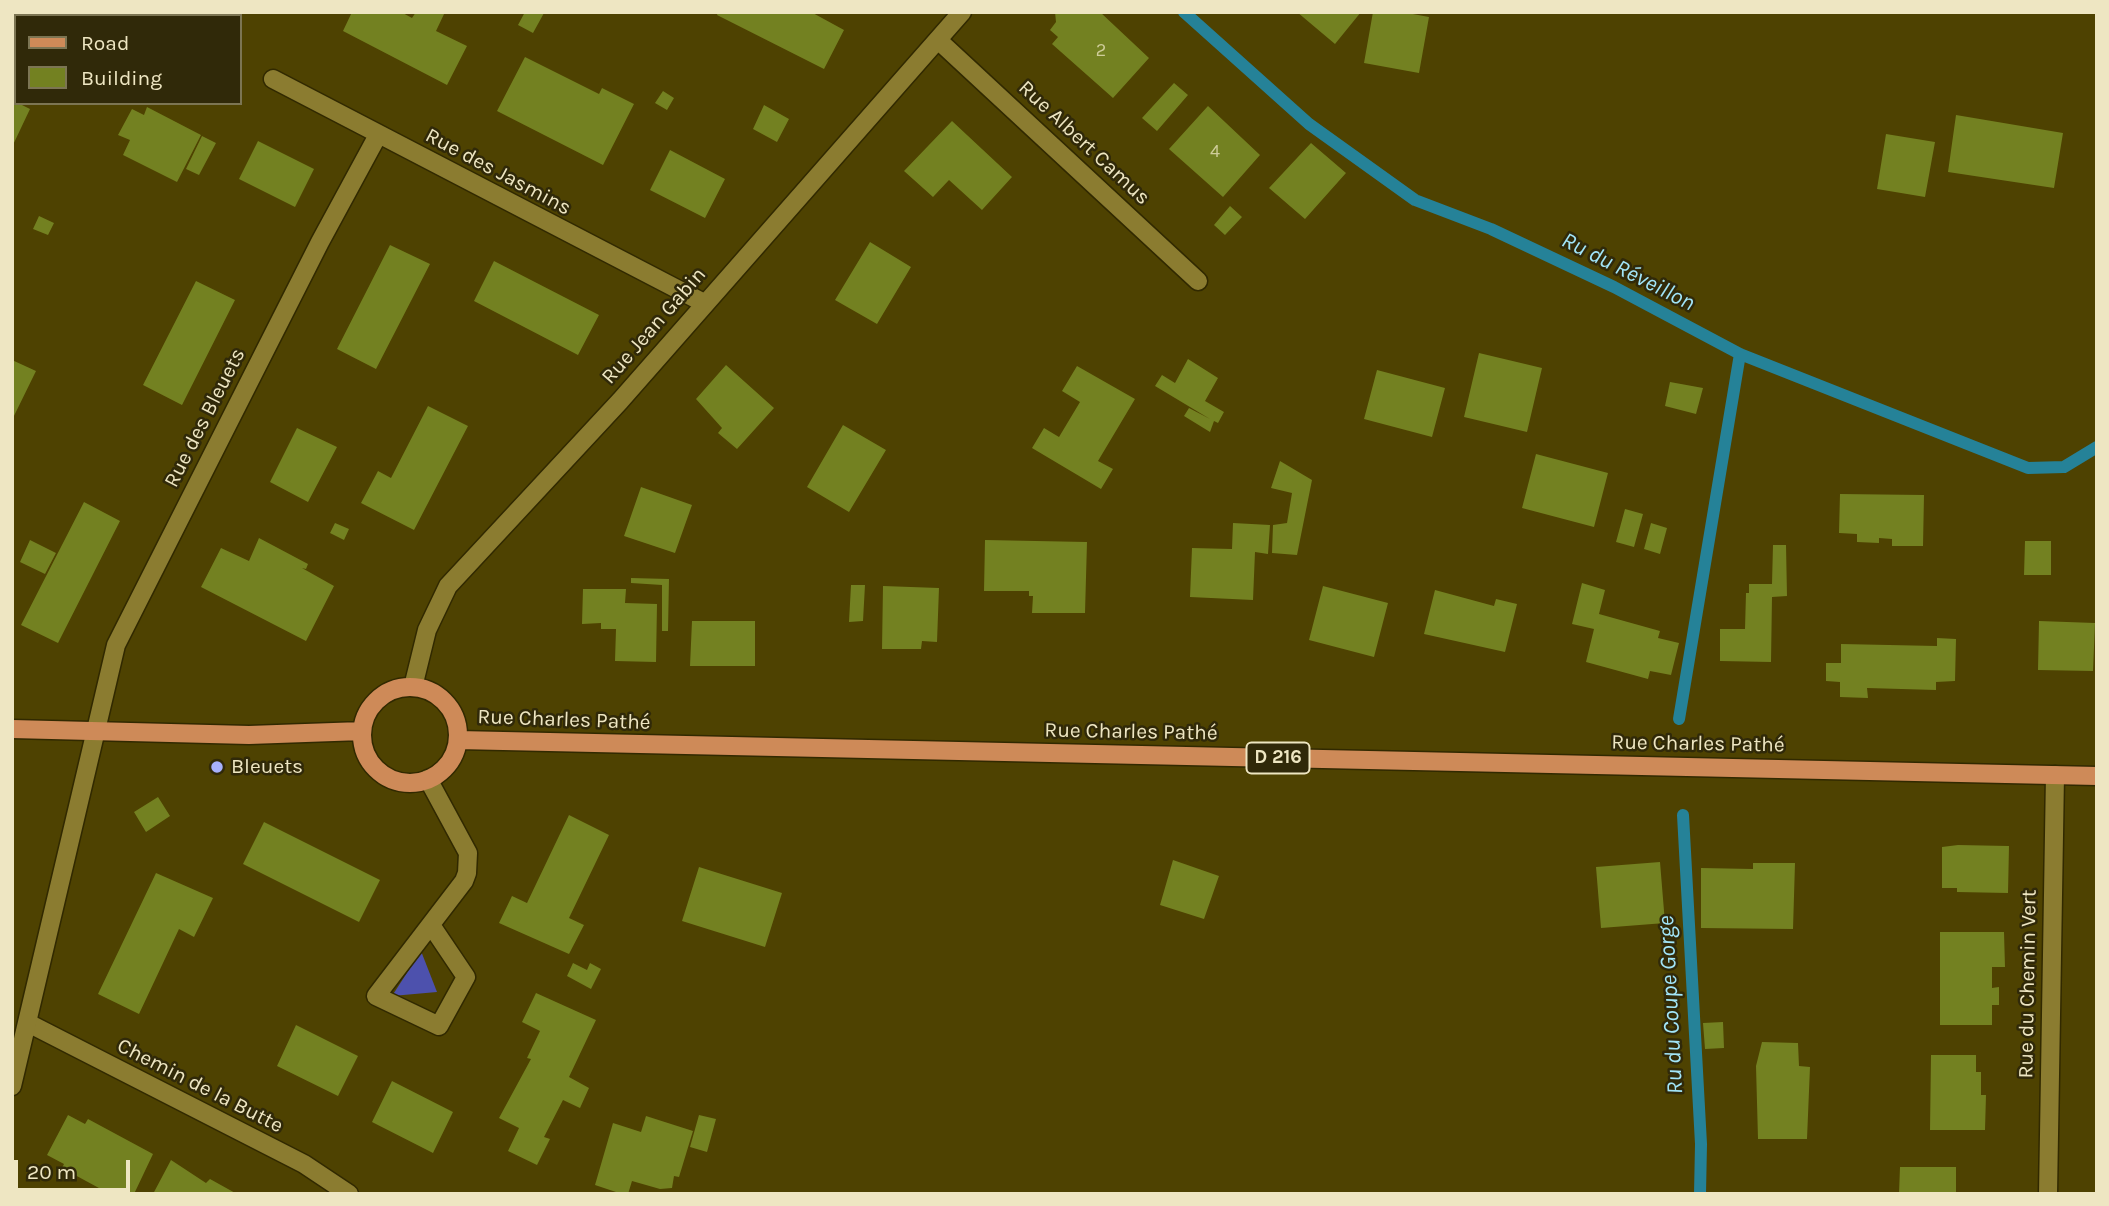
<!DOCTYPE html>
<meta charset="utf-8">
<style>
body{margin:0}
#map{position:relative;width:2109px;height:1206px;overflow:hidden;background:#4e4201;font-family:Karla,sans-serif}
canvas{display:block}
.frame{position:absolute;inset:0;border:14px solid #eee6c2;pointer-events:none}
.legend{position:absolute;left:14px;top:14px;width:228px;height:91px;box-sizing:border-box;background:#302909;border:2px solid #7c7553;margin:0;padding:9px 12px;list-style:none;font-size:21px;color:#eee6c2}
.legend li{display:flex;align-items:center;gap:14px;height:35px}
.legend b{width:35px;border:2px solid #7c7553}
.scale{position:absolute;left:14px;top:1160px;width:116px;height:32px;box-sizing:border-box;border:4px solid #eee6c2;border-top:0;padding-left:9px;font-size:21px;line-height:24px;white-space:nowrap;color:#eee6c2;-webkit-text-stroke:5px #302909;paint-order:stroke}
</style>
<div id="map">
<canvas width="2109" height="1206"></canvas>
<div class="frame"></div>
<ul class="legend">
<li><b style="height:9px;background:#ce8a58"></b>Road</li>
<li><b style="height:19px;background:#738121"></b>Building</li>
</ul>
<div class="scale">20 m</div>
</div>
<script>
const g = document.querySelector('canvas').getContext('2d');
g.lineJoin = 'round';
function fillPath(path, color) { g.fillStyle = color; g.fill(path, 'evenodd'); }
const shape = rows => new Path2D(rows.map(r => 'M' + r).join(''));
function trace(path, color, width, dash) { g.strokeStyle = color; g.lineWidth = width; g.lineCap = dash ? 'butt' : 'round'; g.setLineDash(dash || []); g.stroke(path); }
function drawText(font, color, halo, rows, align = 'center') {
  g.font = font + ' Karla,sans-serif'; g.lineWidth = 5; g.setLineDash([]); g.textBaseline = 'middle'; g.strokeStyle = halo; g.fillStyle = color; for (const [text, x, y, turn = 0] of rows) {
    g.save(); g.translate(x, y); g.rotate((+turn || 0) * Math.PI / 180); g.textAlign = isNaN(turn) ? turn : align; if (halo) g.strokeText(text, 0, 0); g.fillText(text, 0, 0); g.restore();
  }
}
fillPath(shape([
 [421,951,437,992,392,996]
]), '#4d51ad');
trace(shape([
 [1184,12,1309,124,1415,200,1491,229,1614,287,1740,354,2028,468,2064,467,2097,447],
 [1679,719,1740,354],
 [1683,815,1701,1144,1700,1194]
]), '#258298', 12);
fillPath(shape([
 [352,12,401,12,412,18,416,12,445,12,436,31,467,46,447,85,343,31],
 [525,12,544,13,533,33,518,25],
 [718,12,811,12,844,30,824,69,717,15],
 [1055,12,1100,12,1149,58,1113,98,1052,44,1058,37,1050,30,1056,22],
 [1297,12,1361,12,1335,44],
 [1373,12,1402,12,1429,17,1419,73,1364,63],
 [525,57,599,94,602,88,634,104,603,165,497,111],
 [1174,83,1188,95,1157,131,1142,118],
 [663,91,674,98,667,110,655,103],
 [12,100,30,109,12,147],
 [764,105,789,119,777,142,753,129],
 [1208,106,1260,155,1223,197,1169,149],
 [147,107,201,135,177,182,123,155,130,140,118,135,132,109,144,115],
 [1956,115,2063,133,2054,188,1948,172],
 [952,121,1012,177,982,210,949,180,933,197,904,171],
 [1886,134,1935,142,1925,197,1877,189],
 [202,136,216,143,199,175,186,169],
 [258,141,314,169,295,207,239,179],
 [1311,143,1346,173,1305,219,1269,188],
 [670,150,725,179,705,218,650,190],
 [1230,206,1242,217,1225,235,1214,225],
 [39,216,54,223,48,235,33,229],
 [870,242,911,267,877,324,835,300],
 [390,245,430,264,376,369,337,349],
 [494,261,599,315,578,355,474,301],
 [196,281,235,300,182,405,143,385],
 [1479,353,1542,368,1527,432,1464,417],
 [1188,359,1218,378,1205,401,1224,412,1218,423,1214,421,1210,432,1184,416,1189,408,1210,419,1155,386,1162,375,1175,383],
 [12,360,36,371,12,420],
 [726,365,774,408,737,449,718,433,722,428,696,399],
 [1077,366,1135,399,1098,461,1113,469,1101,489,1032,448,1044,428,1059,437,1080,402,1062,391],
 [1377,370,1445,388,1432,437,1364,419],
 [1670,382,1703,388,1696,414,1665,406],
 [428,406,468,426,414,530,361,503,378,471,391,478],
 [843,425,886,450,849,512,807,487],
 [297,428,337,447,308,502,270,482],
 [1536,454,1608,473,1594,527,1522,508],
 [1280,461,1312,480,1297,555,1272,553,1273,525,1287,523,1292,493,1271,488],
 [641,487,692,505,675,553,624,536],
 [1840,494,1924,495,1923,546,1892,546,1892,539,1879,538,1879,543,1857,542,1857,534,1839,533],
 [84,502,120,521,58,643,21,625],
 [1625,509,1643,514,1634,547,1616,542],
 [335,523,349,529,344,540,330,533],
 [1233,523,1270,525,1268,554,1255,552,1253,600,1190,597,1192,548,1232,549],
 [1651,523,1667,528,1660,554,1644,549],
 [259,538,308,564,306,569,302,568,334,586,306,641,201,587,221,548,249,561],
 [30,540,56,553,45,574,20,562],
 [985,540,1087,542,1085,613,1032,613,1033,596,1029,596,1029,591,984,591],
 [2025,541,2051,541,2051,575,2024,575],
 [1773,545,1786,545,1787,596,1772,597,1771,662,1720,661,1720,629,1745,629,1746,593,1749,593,1749,584,1772,584],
 [631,578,669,579,668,631,662,631,662,585,631,583],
 [1582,583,1605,590,1599,614,1660,631,1658,638,1679,643,1671,675,1650,671,1648,679,1586,662,1594,629,1572,624],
 [851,585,865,585,863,621,849,622],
 [883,586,939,588,937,642,922,641,921,649,882,649],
 [1323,586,1388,603,1374,657,1309,640],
 [583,589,626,589,625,603,657,604,656,662,615,661,616,629,601,629,601,623,582,624],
 [1435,590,1494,606,1496,599,1517,604,1505,652,1424,634],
 [692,621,755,621,755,666,690,666],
 [2039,621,2095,623,2093,671,2038,670],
 [1937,638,1956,639,1955,681,1936,682,1936,690,1867,688,1868,698,1840,697,1840,682,1826,681,1826,663,1841,663,1841,644,1937,646],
 [158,797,170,816,146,832,134,812],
 [569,815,609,835,569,918,584,925,569,954,499,923,512,896,527,903],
 [264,822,380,880,359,922,243,864],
 [1958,845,2009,846,2008,893,1957,892,1957,888,1942,888,1942,847],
 [1173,860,1219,876,1204,919,1160,905],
 [1660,862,1665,923,1601,928,1596,867],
 [1753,863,1795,863,1793,929,1701,928,1701,868,1753,869],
 [699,867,782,893,765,947,682,921],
 [156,873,213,898,194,937,179,929,139,1014,98,994],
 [1940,932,2004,932,2005,967,1992,967,1992,988,1999,987,1999,1005,1992,1005,1992,1025,1940,1025],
 [573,963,587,970,590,963,601,969,591,989,567,976],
 [536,993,596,1020,569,1077,589,1088,580,1108,563,1100,544,1137,550,1139,537,1165,508,1151,519,1128,499,1118,531,1059,527,1058,540,1031,522,1022],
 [1723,1022,1724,1048,1705,1049,1703,1023],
 [296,1025,358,1056,338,1096,277,1066],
 [1762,1042,1798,1043,1799,1066,1810,1067,1807,1139,1758,1139,1756,1066],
 [1931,1055,1976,1055,1976,1072,1981,1072,1981,1095,1986,1095,1985,1130,1930,1130],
 [392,1081,453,1112,433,1153,372,1122],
 [68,1115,85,1124,88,1119,153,1154,134,1194,110,1194,62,1168,64,1164,47,1155],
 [699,1115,716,1119,707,1152,690,1147],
 [646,1116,693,1131,679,1177,674,1176,672,1188,660,1189,632,1181,628,1194,622,1194,595,1185,613,1123,641,1132],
 [171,1160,206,1183,210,1179,237,1194,153,1194],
 [1900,1167,1956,1167,1956,1194,1899,1194]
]), '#738121');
const service = shape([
 [12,77,16,78]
]);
const minor = shape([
 [938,40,1198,281],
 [273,79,704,303],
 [96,730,116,645,320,242,378,135],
 [428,779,468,853,467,873,464,881,376,996,439,1026,466,977,431,925],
 [28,1023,304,1164,349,1194],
 [2048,1194,2055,775]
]);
const tertiary = shape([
 [413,687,427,630,448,586,620,401,962,12],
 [12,1086,96,730]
]);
const primary = shape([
 '362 735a48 48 0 1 1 96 0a48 48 0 1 1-96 0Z',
 [12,729,249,735,362,731],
 [458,740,2097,776]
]);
trace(service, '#312900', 21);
trace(minor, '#312900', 21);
trace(tertiary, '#312900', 21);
trace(primary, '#312900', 21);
trace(service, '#8b7c30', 18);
trace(minor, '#8b7c30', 18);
trace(tertiary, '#8b7c30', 18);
trace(primary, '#ce8a58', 18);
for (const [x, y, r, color] of [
 [217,767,7,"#a7b1fc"]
]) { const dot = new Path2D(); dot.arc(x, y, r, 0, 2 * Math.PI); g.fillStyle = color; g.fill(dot); trace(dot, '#302909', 2.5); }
drawText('18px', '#cfcd9a', null, [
 ["2",1101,51],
 ["4",1215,152]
]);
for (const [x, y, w] of [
 [1278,758,63]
]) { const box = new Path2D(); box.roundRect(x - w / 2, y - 15.5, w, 31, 5); g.fillStyle = '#302909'; g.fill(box); trace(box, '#eee6c2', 2); }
drawText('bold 19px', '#eee6c2', null, [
 ["D 216",1278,758]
]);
drawText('21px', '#eee6c2', '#302909', [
 ["Rue Albert Camus",1084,143,43],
 ["Rue des Jasmins",498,172,28],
 ["Rue Jean Gabin",654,326,-49],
 ["Rue des Bleuets",205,418,-63],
 ["Rue Charles Pathé",564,720,2],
 ["Rue Charles Pathé",1131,732,1],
 ["Rue Charles Pathé",1698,744,1],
 ["Rue du Chemin Vert",2028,984,-89],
 ["Chemin de la Butte",200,1086,27]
]);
drawText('21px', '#eee6c2', '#302909', [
 ["Bleuets",231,767]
], 'left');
drawText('italic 23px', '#a2e5f8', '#302909', [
 ["Ru du Réveillon",1628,272,27],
 ["Ru du Coupe Gorge",1671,1005,-93]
]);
</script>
